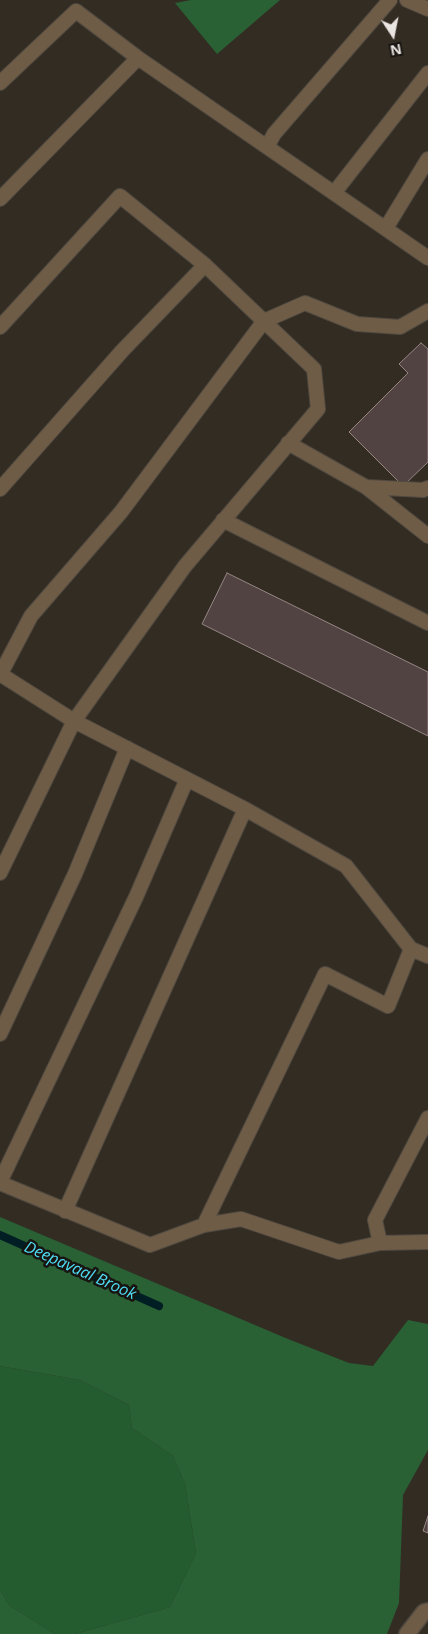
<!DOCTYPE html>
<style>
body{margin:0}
#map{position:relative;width:428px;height:1634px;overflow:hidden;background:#332c23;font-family:"Open Sans",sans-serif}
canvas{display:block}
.north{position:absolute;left:368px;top:10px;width:50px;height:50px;-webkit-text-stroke:4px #181511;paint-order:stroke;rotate:169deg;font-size:14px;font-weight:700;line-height:20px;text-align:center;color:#eae5e0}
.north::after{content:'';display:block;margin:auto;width:18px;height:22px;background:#eae5e0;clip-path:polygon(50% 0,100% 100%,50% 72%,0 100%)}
</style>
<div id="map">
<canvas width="428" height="1634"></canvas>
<div class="north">N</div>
</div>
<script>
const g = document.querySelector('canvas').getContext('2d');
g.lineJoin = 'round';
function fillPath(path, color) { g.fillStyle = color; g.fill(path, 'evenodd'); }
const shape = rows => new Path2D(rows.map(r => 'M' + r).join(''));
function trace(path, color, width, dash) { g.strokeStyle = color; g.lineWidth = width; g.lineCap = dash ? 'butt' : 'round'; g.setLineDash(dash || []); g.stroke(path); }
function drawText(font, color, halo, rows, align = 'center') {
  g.font = font + ' "Open Sans",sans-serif'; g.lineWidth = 5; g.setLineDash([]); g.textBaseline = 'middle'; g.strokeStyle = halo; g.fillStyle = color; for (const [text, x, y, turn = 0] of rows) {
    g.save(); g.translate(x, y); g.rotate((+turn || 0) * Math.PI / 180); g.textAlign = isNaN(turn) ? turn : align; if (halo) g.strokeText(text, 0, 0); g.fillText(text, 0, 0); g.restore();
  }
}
fillPath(shape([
 [0,1366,80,1380,129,1405,132,1428,173,1456,185,1484,196,1553,170,1607,75,1634,55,1634,10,1606,0,1590]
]), '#245c30');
fillPath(shape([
 [191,0,280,0,217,54,175,3],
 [0,1217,288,1339,349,1363,373,1366,408,1320,428,1324,428,1450,403,1495,399,1603,387,1634,75,1634,170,1607,196,1553,185,1484,173,1456,132,1428,129,1405,80,1380,0,1366],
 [0,1590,10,1606,55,1634,0,1634]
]), '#296135');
trace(shape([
 [0,1235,159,1306]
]), '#001e23', 8);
const building = shape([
 [421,343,428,349,428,462,403,486,349,432,408,373,399,364,421,343],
 [227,573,428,672,428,736,202,624,227,573],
 [428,1516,428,1533,423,1531,428,1516]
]);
fillPath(building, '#504341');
trace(building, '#968785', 1);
const lane = shape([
 [407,0,428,9],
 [0,83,76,11,138,58,428,258],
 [267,147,274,134,390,0],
 [334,193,428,73],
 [0,199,138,58],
 [386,228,428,159],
 [0,327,120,196,205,265,122,351,0,489],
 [288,443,366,487,423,490,428,488],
 [366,487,428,536],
 [223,520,428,623],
 [0,674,74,721,245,809,346,866,411,949,428,956],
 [0,675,31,616,121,512,264,321,305,303,357,324,400,327,428,311],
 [0,873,74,721,185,566,318,409,314,369,205,265],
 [0,1034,75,874,127,748],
 [428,1118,375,1220,380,1243,428,1242],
 [0,1182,136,897,187,779],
 [0,1183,150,1245,204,1225,241,1219,339,1252,380,1243],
 [65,1211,245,809],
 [204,1225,325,974,388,1006,411,949]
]);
const street = shape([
 [407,1634,424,1612,428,1611]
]);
trace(lane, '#504a41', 16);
trace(street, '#504a41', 18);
trace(lane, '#6f5c46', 14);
trace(street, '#6f5c46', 15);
drawText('italic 16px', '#4eddf5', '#181511', [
 ["Deepavaal Brook",80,1271,24]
]);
</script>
